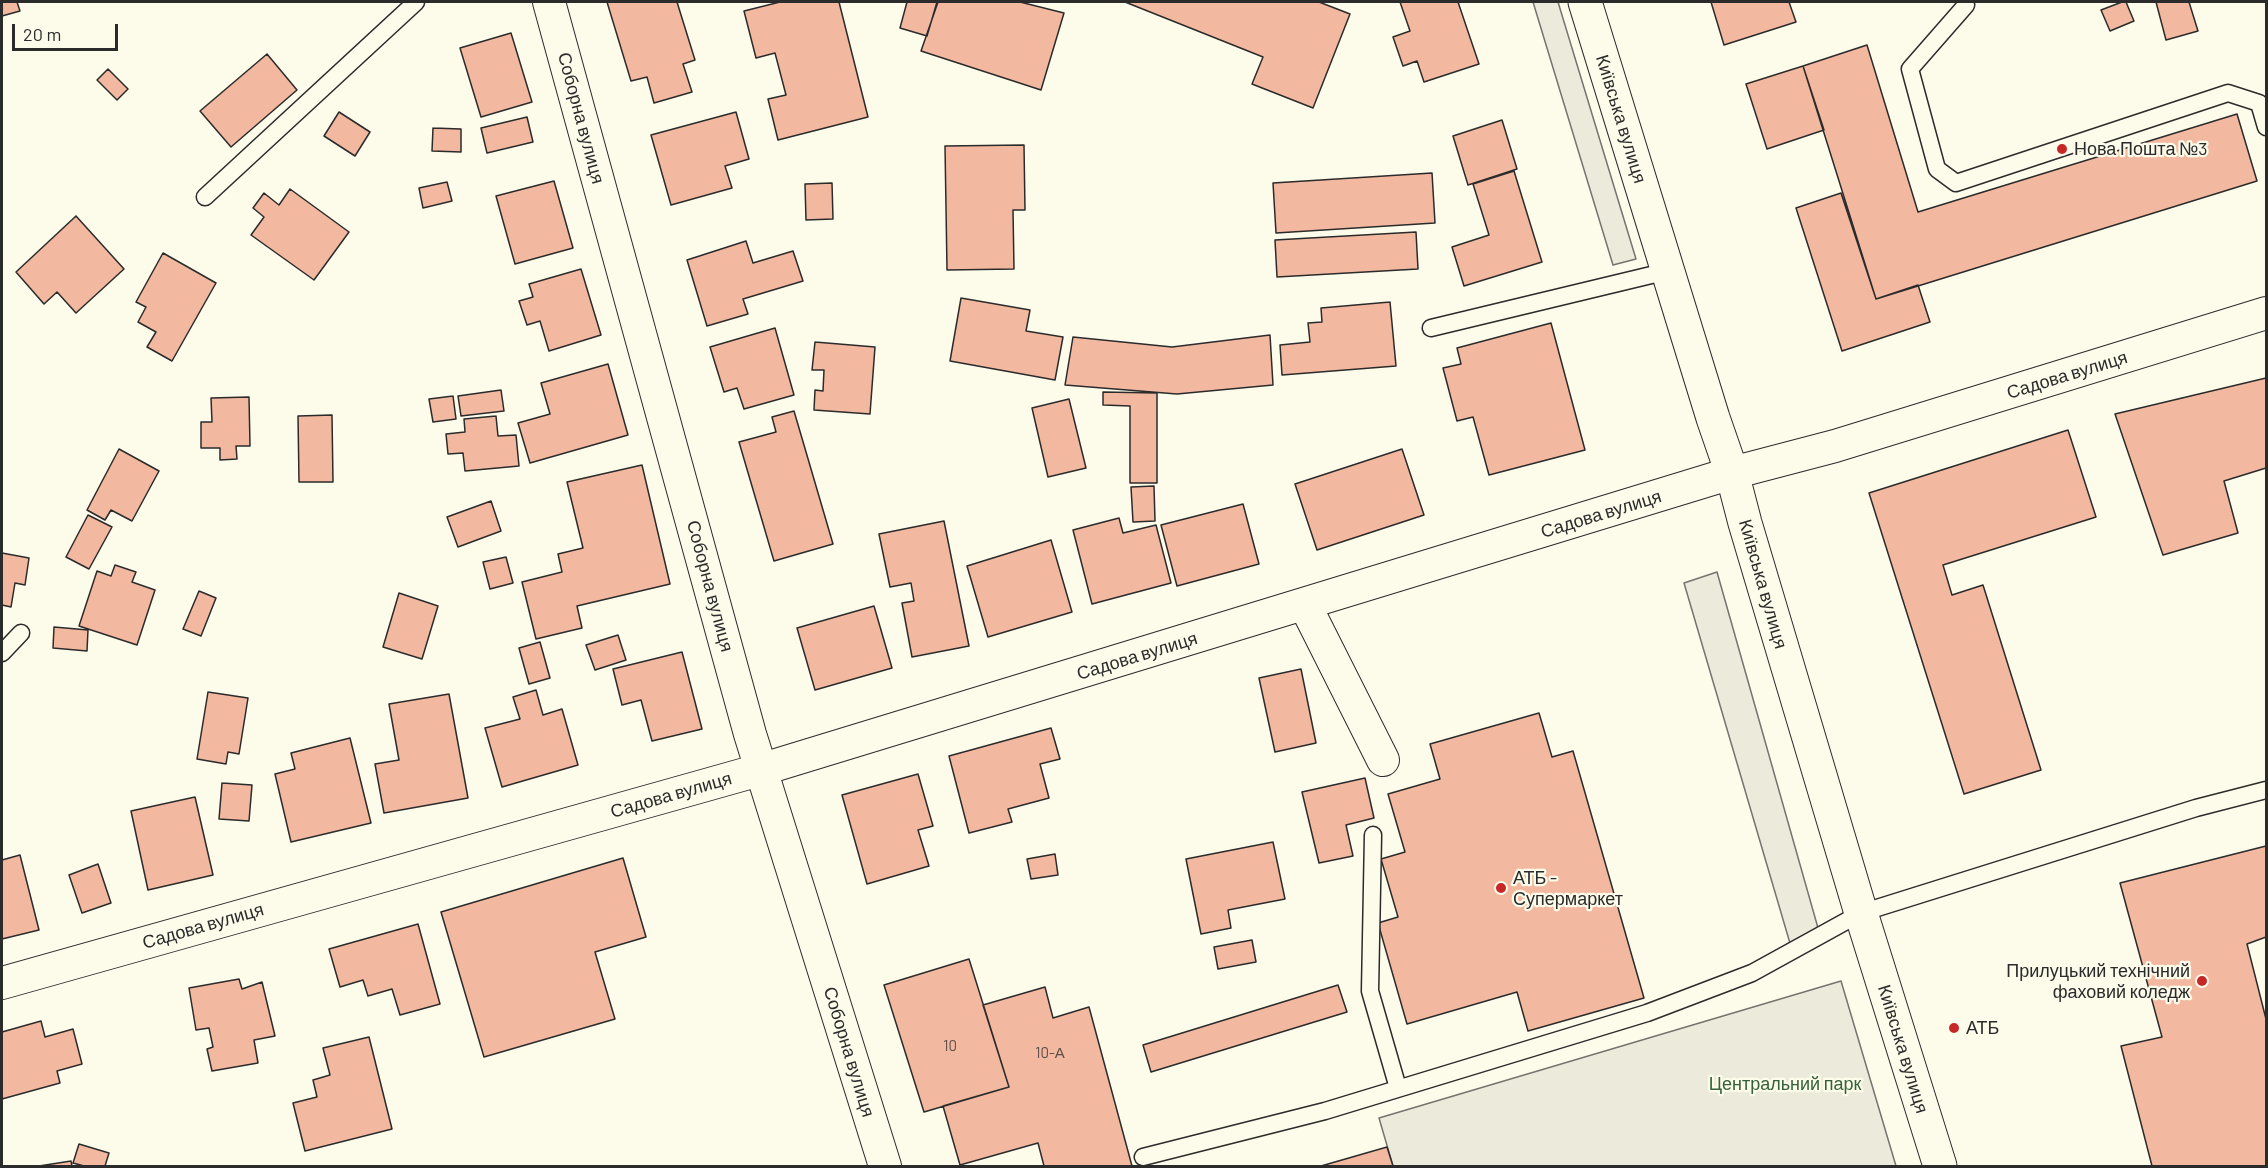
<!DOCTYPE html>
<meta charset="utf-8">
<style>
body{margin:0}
#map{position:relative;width:2268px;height:1168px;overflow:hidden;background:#fdfbea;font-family:Barlow,sans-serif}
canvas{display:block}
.frame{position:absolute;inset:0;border:3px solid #2b2b2b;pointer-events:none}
.scale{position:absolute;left:12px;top:24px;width:106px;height:27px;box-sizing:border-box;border:3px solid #2b2b2b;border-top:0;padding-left:8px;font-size:18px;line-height:21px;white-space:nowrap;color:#2b2b2b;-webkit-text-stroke:4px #fdfbea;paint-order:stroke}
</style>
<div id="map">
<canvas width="2268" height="1168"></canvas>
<div class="frame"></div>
<div class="scale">20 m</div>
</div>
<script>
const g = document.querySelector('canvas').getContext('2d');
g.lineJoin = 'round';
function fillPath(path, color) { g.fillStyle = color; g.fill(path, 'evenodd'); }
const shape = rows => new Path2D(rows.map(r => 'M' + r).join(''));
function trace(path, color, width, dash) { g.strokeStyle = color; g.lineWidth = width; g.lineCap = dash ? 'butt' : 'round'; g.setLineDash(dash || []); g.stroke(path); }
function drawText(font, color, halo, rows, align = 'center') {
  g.font = font + ' Barlow,sans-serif'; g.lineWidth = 4.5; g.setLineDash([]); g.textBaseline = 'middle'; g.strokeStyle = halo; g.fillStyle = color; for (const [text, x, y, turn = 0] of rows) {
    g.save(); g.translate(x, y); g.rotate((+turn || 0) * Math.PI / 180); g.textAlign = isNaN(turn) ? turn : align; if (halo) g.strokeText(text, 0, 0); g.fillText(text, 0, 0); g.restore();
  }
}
const green = shape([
 [1841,981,1896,1166,1393,1166,1379,1118,1841,981]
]);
fillPath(green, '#ecebdb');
trace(green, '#74746e', 1.5);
const parking = shape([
 [1533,2,1558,2,1636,259,1613,265,1533,2],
 [1717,572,1820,935,1792,950,1684,583,1717,572]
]);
fillPath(parking, '#eceadb');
trace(parking, '#74746e', 1.5);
const building = shape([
 [2,2,17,2,20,11,2,16,2,2],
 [607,2,677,2,695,60,683,64,692,92,654,103,647,77,631,81,607,2],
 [780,2,839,2,868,117,778,140,768,99,786,95,775,53,756,58,744,11,780,2],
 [907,2,937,2,927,36,900,28,907,2],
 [938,2,1020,2,1064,13,1041,90,921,51,938,2],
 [1125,2,1319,2,1350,14,1313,108,1252,84,1263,57,1125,2],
 [1400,2,1458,2,1479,64,1424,82,1417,61,1403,66,1393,37,1410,31,1400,2],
 [1711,2,1789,2,1796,22,1724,45,1711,2],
 [2122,2,2126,2,2134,21,2110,31,2101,10,2122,2],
 [2156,2,2189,2,2198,31,2166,40,2156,2],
 [511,33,532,102,481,117,460,48,511,33],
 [1867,45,1918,212,2237,114,2257,181,1876,299,1803,66,1867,45],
 [267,54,297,90,231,147,200,111,267,54],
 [1803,66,1824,130,1767,149,1746,84,1803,66],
 [108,69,128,89,117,100,97,80,108,69],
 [339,112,370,132,355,156,324,136,339,112],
 [736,112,749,159,725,166,732,188,671,205,651,135,736,112],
 [527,117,533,142,487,153,481,128,527,117],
 [1502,120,1517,169,1468,185,1453,136,1502,120],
 [433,128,461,129,461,152,432,151,433,128],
 [1024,145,1025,210,1013,210,1014,269,947,270,945,146,1024,145],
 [1514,171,1542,262,1464,286,1452,247,1489,235,1473,184,1514,171],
 [1432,173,1435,223,1276,233,1273,183,1432,173],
 [554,181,573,248,515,264,496,196,554,181],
 [447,182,452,201,423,208,419,188,447,182],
 [832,183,833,219,806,220,805,184,832,183],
 [290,189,349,232,314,280,251,235,264,217,253,208,264,193,279,205,290,189],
 [1841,193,1876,299,1918,285,1930,322,1842,351,1796,208,1841,193],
 [76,216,124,269,76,313,57,292,44,304,16,272,76,216],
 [1416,232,1418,269,1277,277,1275,240,1416,232],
 [746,241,753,263,793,251,803,281,743,299,748,314,707,326,687,260,746,241],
 [163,253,216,283,172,361,147,347,156,332,138,322,146,307,136,302,163,253],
 [581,269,601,335,549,351,540,321,527,325,519,301,533,297,529,284,581,269],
 [961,298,1030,310,1026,331,1063,337,1055,380,950,361,961,298],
 [1390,302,1396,366,1282,375,1280,345,1310,342,1308,323,1322,322,1321,308,1390,302],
 [1551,323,1585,450,1489,475,1473,417,1457,421,1443,368,1461,364,1457,348,1551,323],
 [775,328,794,395,744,409,737,388,724,392,710,347,775,328],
 [1270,335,1273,385,1177,394,1065,385,1073,337,1172,347,1270,335],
 [815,342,875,347,870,414,814,410,815,390,823,391,824,370,812,370,815,342],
 [608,364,628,435,530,463,518,423,550,414,541,383,608,364],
 [2266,378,2266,468,2224,481,2238,533,2163,555,2115,414,2266,378],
 [501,390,504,411,461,416,458,396,501,390],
 [1103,392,1157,393,1157,483,1130,483,1130,406,1103,405,1103,392],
 [453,396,456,419,433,422,429,399,453,396],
 [249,397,250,446,236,446,237,459,220,460,220,448,201,448,201,422,212,422,211,398,249,397],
 [1069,399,1086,468,1048,477,1032,408,1069,399],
 [794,411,833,544,774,561,739,442,776,432,772,417,794,411],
 [332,415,333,482,299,482,298,416,332,415],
 [496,416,498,436,516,435,519,466,465,471,463,453,448,454,446,434,465,432,464,419,496,416],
 [2068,430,2096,517,1943,565,1952,595,1983,585,2041,770,1964,794,1869,493,2068,430],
 [119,449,159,471,132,521,111,510,105,520,87,510,119,449],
 [1402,449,1424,515,1317,550,1295,484,1402,449],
 [642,465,670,584,577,606,582,628,536,639,522,582,562,572,558,554,583,548,567,482,642,465],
 [1154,486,1155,521,1133,522,1131,487,1154,486],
 [491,501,501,531,458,547,447,517,491,501],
 [1243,504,1259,564,1177,586,1161,525,1243,504],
 [88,515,112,527,89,569,66,557,88,515],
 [1119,518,1123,533,1156,525,1171,583,1092,604,1073,530,1119,518],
 [944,521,969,646,912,657,902,603,914,601,911,583,890,587,879,534,944,521],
 [1051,540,1072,612,988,637,967,566,1051,540],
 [2,553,29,558,25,585,15,583,11,607,2,605,2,553],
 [506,557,513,583,490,589,483,562,506,557],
 [115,565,136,572,132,582,155,590,137,645,79,626,97,571,111,576,115,565],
 [199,591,216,598,201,636,183,629,199,591],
 [399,593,438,606,422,659,383,647,399,593],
 [874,606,892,668,815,690,797,628,874,606],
 [54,627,88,630,87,651,53,648,54,627],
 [618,635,626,660,595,670,586,645,618,635],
 [540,642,550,678,529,684,519,648,540,642],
 [682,652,702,729,652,741,641,700,622,705,613,669,682,652],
 [1301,669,1316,743,1275,752,1259,678,1301,669],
 [536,690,543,715,562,709,578,765,502,787,485,728,520,719,513,697,536,690],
 [208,692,248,698,239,754,228,752,226,764,197,759,208,692],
 [449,694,468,798,384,813,375,764,399,760,389,704,449,694],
 [1539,713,1552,757,1573,751,1644,998,1528,1031,1517,992,1407,1024,1378,923,1398,917,1381,859,1405,852,1388,794,1440,779,1430,744,1539,713],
 [1051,728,1060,759,1040,764,1049,798,1008,809,1012,822,969,833,949,756,1051,728],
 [350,738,371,823,291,842,275,774,295,769,291,753,350,738],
 [918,774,933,826,918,830,929,866,867,884,842,795,918,774],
 [1365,778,1374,818,1346,825,1353,856,1319,863,1302,792,1365,778],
 [222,783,252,785,249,821,219,819,222,783],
 [195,797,213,875,148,890,131,811,195,797],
 [1273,842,1285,899,1228,910,1231,928,1201,934,1186,859,1273,842],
 [2266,846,2266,937,2247,944,2266,1019,2266,1166,2152,1166,2121,1046,2162,1037,2120,883,2266,846],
 [1055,854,1058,875,1031,879,1027,859,1055,854],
 [20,855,39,930,2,939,2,860,20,855],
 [623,858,646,937,595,952,615,1019,484,1057,441,912,623,858],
 [98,864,111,903,82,913,69,875,98,864],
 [418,924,440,1004,400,1015,392,989,368,996,363,980,340,987,329,949,418,924],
 [1252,940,1256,962,1218,969,1214,947,1252,940],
 [969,959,1009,1087,924,1112,884,985,969,959],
 [239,979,242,989,262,982,275,1036,254,1040,258,1063,212,1071,207,1049,213,1047,209,1028,196,1030,189,988,239,979],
 [1338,985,1347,1012,1151,1072,1143,1045,1338,985],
 [1045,987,1053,1018,1089,1007,1132,1166,1044,1166,1038,1143,960,1165,943,1106,1009,1087,983,1005,1045,987],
 [41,1021,45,1037,73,1029,82,1064,57,1071,60,1083,2,1099,2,1032,41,1021],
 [369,1037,392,1129,305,1151,293,1103,317,1097,313,1080,330,1075,323,1048,369,1037],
 [79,1144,109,1153,105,1166,84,1166,73,1163,79,1144],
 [1387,1147,1393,1166,1321,1166,1387,1147],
 [71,1161,72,1166,39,1166,71,1161]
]);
fillPath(building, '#f2b8a0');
trace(building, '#2b2b2b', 1.5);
const lane = shape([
 [1966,5,1910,69,1937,169,1956,183,2228,93,2259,103,2266,127],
 [205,197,416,2],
 [1431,328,1668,271],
 [2,653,21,633],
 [1373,835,1370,991,1398,1088],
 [1143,1157,1325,1111,1647,1013,1752,973,1861,913,2196,808,2266,790]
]);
const street = shape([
 [549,2,750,734,885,1166],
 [1305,605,1383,760],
 [2,983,763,769,1732,473,1835,446,2266,313]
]);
const secondary = shape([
 [1585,2,1713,418,1732,473,1745,523,1861,913,1940,1166]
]);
trace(lane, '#2b2b2b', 19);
trace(street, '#2b2b2b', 34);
trace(secondary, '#2b2b2b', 35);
trace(lane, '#fdfbea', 16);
trace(street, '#fdfbea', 32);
trace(secondary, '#fdfbea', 33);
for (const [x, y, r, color] of [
 [2062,149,6,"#c62828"],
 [1501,888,6,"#c62828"],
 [2202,981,6,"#c62828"],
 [1954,1028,6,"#c62828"]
]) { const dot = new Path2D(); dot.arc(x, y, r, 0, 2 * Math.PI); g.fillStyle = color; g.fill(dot); trace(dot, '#fdfbea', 2); }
drawText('15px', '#5d4e48', null, [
 ["10",950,1046],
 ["10-А",1050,1053]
]);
drawText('18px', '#2b2b2b', '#fdfbea', [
 ["Соборна вулиця",581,118,75],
 ["Київська вулиця",1621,119,73],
 ["Садова вулиця",2067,375,-17],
 ["Садова вулиця",1601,514,-17],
 ["Київська вулиця",1763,584,74],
 ["Соборна вулиця",710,586,75],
 ["Садова вулиця",1137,656,-17],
 ["Садова вулиця",671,795,-16],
 ["Садова вулиця",203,926,-16],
 ["Київська вулиця",1903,1049,73],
 ["Соборна вулиця",849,1052,73]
]);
drawText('18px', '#2b2b2b', '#fdfbea', [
 ["Нова Пошта №3",2074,149],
 ["АТБ -",1513,878],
 ["Супермаркет",1513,899],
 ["Прилуцький технічний",2190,971,"right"],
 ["фаховий коледж",2190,992,"right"],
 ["АТБ",1966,1028]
], 'left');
drawText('18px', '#34623c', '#fdfbea', [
 ["Центральний парк",1785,1084]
]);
</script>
